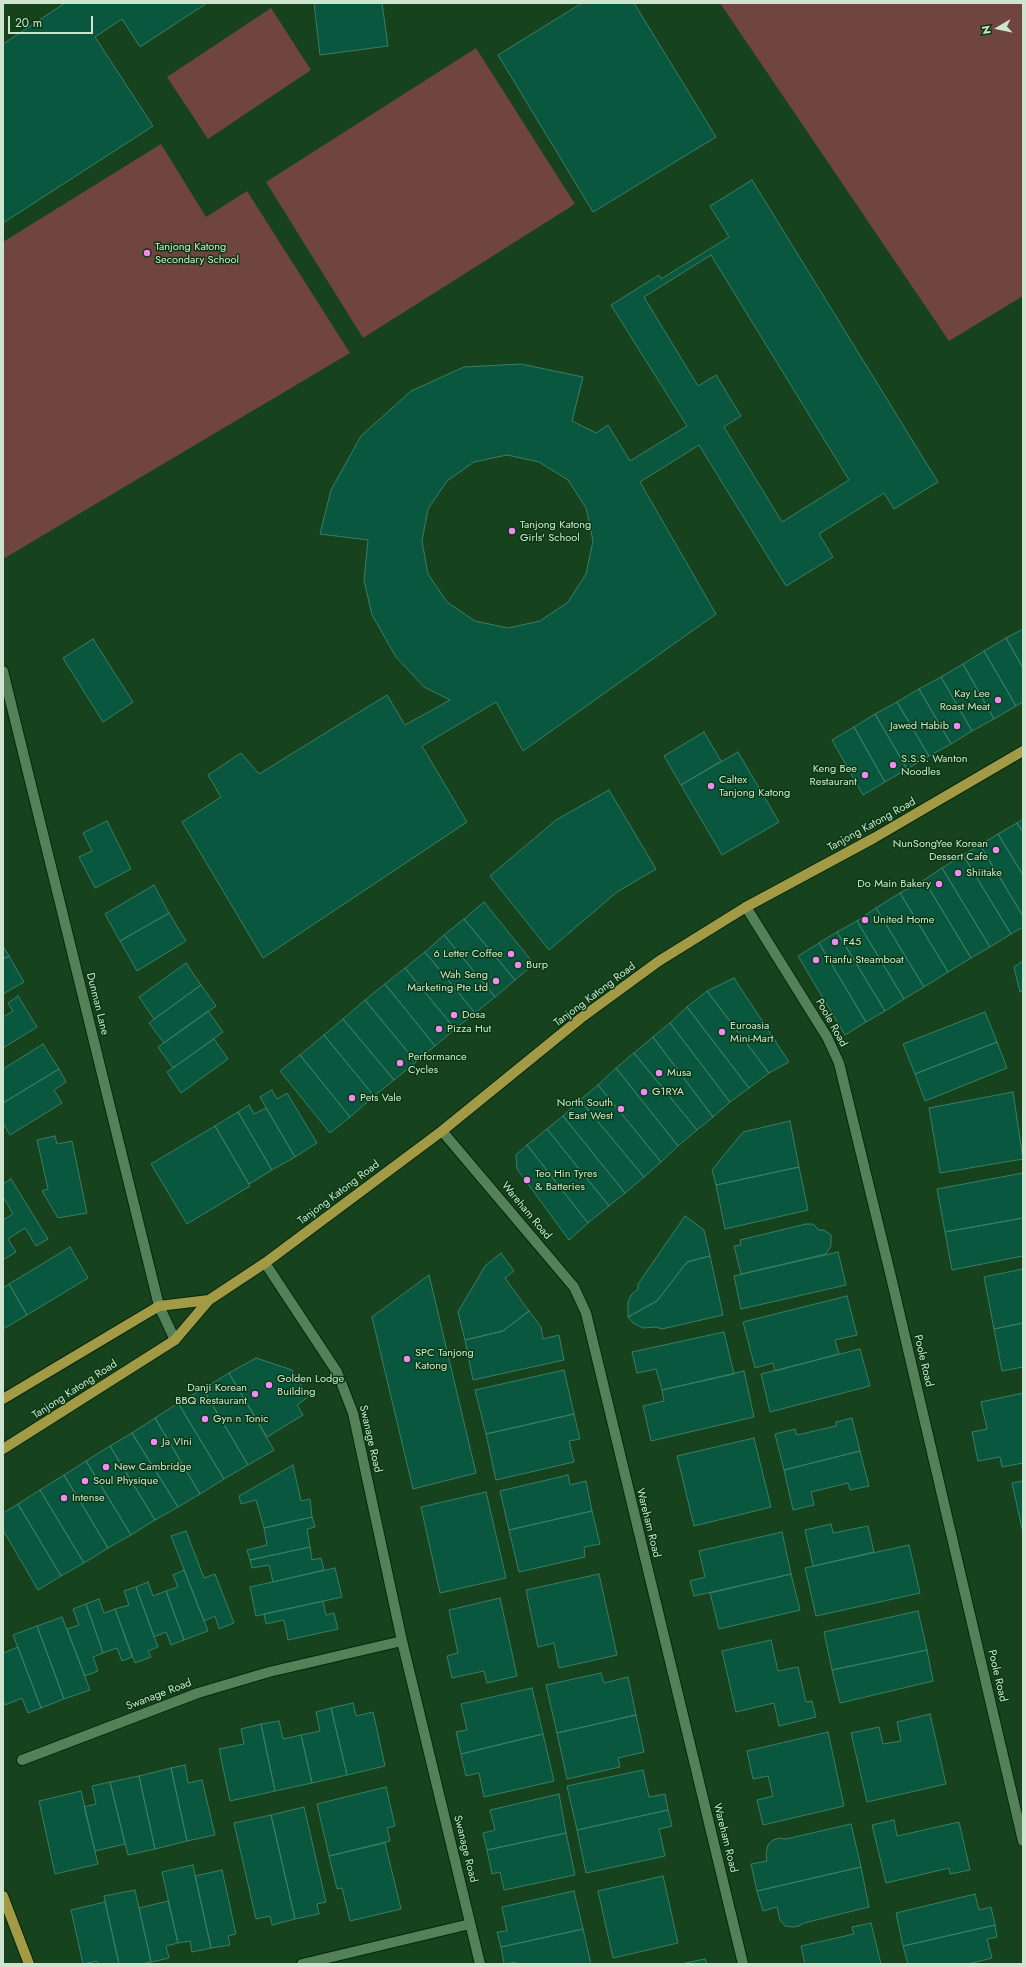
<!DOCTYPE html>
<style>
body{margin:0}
#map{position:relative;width:1026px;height:1967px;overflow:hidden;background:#16431d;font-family:Jost,sans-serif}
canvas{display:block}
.frame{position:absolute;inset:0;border:4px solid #cde5ce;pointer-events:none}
.north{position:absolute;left:978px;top:8px;width:40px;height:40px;-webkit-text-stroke:3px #093813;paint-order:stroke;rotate:261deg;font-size:11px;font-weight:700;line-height:16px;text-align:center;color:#cde5ce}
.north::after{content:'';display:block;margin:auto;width:14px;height:18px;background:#cde5ce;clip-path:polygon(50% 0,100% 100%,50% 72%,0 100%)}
.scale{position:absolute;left:8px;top:16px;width:85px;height:18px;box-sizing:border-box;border:2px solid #cde5ce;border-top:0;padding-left:5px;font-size:12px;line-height:14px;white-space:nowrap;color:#cde5ce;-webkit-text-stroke:3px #093813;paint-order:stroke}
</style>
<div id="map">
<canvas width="1026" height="1967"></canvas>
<div class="frame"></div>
<div class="north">N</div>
<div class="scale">20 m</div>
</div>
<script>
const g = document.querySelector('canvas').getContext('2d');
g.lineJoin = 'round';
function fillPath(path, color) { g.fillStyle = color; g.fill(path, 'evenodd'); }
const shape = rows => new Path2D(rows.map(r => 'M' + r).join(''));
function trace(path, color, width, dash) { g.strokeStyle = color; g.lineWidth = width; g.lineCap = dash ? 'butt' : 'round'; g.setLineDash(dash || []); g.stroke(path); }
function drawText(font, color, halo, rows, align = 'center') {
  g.font = font + ' Jost,sans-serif'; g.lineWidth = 3; g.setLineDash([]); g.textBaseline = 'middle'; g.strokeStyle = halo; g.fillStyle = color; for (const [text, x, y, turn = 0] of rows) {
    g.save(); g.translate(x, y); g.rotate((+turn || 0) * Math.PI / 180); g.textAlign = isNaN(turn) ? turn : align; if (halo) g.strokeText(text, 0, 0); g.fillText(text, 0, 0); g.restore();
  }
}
fillPath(shape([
 [720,3,1023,3,1023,296,949,341],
 [271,8,311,70,208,139,167,77],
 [476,48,575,204,363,338,266,182],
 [161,144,206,217,247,191,350,353,3,559,3,242]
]), '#70443f');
const building = shape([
 [65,3,207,3,140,47,122,19,95,37,153,126,3,223,3,44,65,3],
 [314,3,382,3,388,46,320,55,314,3],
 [582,3,634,3,716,137,593,212,498,55,582,3],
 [752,180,938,482,894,509,884,493,819,534,833,557,786,586,699,445,640,482,716,614,523,751,496,702,422,746,467,822,263,958,182,822,221,797,208,775,241,753,259,774,387,695,405,725,450,700,424,687,396,657,372,615,364,580,368,540,320,534,331,490,361,436,411,391,464,367,521,364,583,377,572,421,596,433,608,425,630,461,687,426,611,305,659,275,661,279,729,237,710,206,752,180],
 [711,255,849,480,782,522,724,427,741,416,716,375,698,386,644,297,711,255],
 [507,455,539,462,568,480,586,508,593,541,586,574,568,602,540,621,508,628,475,621,447,602,428,574,422,541,428,509,447,481,474,462,507,455],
 [1023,629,1023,668,1006,638,1023,629],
 [1006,638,1023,668,1023,702,1016,706,984,651,1006,638],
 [93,639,133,702,103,722,63,658,93,639],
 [984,651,1016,706,994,719,963,664,984,651],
 [963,664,994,719,972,731,941,677,963,664],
 [941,677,972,731,951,744,919,689,941,677],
 [919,689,951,744,929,756,897,702,919,689],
 [897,702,929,756,907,769,875,714,897,702],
 [875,714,907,769,885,782,854,727,875,714],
 [854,727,885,782,863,795,832,740,854,727],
 [704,732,721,761,681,785,664,756,704,732],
 [738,752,779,822,722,855,681,785,738,752],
 [609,790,656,869,617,892,549,950,490,876,556,820,609,790],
 [1023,819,1023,832,1017,823,1023,819],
 [107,821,131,869,95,888,79,857,92,851,83,833,107,821],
 [1017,823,1023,832,1023,875,998,834,1017,823],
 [998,834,1023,875,1023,916,980,845,998,834],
 [980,845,1023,916,1023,927,1011,934,963,855,980,845],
 [963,855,1011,934,990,947,942,868,963,855],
 [942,868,990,947,971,958,924,880,942,868],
 [924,880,971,958,948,972,900,893,924,880],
 [154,885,169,913,120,941,105,914,154,885],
 [900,893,948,972,924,987,876,908,900,893],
 [484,902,534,964,515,980,464,919,484,902],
 [876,908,924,987,904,999,857,921,876,908],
 [169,913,186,941,137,971,120,941,169,913],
 [464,919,515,980,495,997,444,935,464,919],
 [857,921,904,999,885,1011,837,932,857,921],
 [837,932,885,1011,866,1022,819,943,837,932],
 [444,935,495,997,475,1013,425,952,444,935],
 [819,943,866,1022,845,1035,798,956,819,943],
 [3,946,9,956,3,959,3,946],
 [425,952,475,1013,455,1029,405,968,425,952],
 [9,956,24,982,3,994,3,959,9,956],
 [1023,961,1023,991,1020,992,1014,967,1023,961],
 [186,963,201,985,154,1019,139,997,186,963],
 [405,968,455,1029,435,1046,385,984,405,968],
 [734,978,789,1062,769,1073,707,991,734,978],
 [385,984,435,1046,416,1062,365,1000,385,984],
 [201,985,216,1006,164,1043,149,1023,201,985],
 [707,991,769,1073,749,1088,687,1007,707,991],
 [18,996,37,1027,3,1048,3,1017,13,1011,8,1003,18,996],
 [365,1000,416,1062,394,1080,343,1019,365,1000],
 [687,1007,749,1088,730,1102,670,1023,687,1007],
 [208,1011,223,1032,173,1068,158,1047,208,1011],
 [985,1012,997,1042,915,1074,903,1044,985,1012],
 [343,1019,394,1080,374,1096,324,1035,343,1019],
 [670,1023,730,1102,713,1117,653,1037,670,1023],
 [324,1035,374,1096,350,1117,300,1055,324,1035],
 [653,1037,713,1117,697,1130,634,1053,653,1037],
 [214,1039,228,1059,181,1093,167,1072,214,1039],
 [997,1042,1007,1068,925,1101,915,1074,997,1042],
 [43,1044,59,1069,3,1103,3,1069,43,1044],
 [634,1053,697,1130,678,1146,616,1068,634,1053],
 [300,1055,350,1117,330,1133,280,1071,300,1055],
 [616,1068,678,1146,661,1162,598,1085,616,1068],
 [59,1069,66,1082,54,1090,62,1103,10,1135,3,1123,3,1103,59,1069],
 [598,1085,661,1162,644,1177,580,1100,598,1085],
 [272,1090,277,1099,287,1093,317,1143,295,1157,260,1097,272,1090],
 [1013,1092,1023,1159,940,1173,929,1108,1013,1092],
 [580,1100,644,1177,625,1193,563,1116,580,1100],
 [249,1105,254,1114,266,1108,295,1157,272,1170,238,1112,249,1105],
 [238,1112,272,1170,249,1184,215,1126,238,1112],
 [563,1116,625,1193,609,1206,547,1129,563,1116],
 [790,1121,799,1167,716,1185,712,1170,743,1132,790,1121],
 [215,1126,250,1186,187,1224,151,1164,215,1126],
 [547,1129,609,1206,588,1223,527,1145,547,1129],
 [55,1136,57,1144,72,1141,87,1213,58,1218,42,1191,48,1189,37,1140,55,1136],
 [527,1145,588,1223,569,1240,517,1169,516,1155,527,1145],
 [799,1167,808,1210,725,1229,716,1185,799,1167],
 [1023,1173,1023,1218,945,1232,937,1189,1023,1173],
 [11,1179,48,1239,36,1246,25,1228,8,1239,16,1252,3,1260,3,1220,13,1214,3,1197,3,1184,11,1179],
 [685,1216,704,1230,710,1256,687,1262,657,1301,628,1317,628,1302,631,1295,638,1289,638,1284,685,1216],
 [1023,1218,1023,1256,952,1270,945,1232,1023,1218],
 [806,1224,813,1224,819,1230,824,1230,831,1235,831,1246,826,1254,741,1274,734,1246,741,1245,740,1240,806,1224],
 [70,1247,88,1278,27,1315,9,1284,70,1247],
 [838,1252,846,1285,741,1309,734,1276,838,1252],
 [501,1253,514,1271,505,1278,529,1311,503,1331,465,1340,458,1312,485,1266,501,1253],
 [710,1256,723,1315,662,1329,656,1327,643,1328,633,1323,628,1317,657,1301,687,1262,710,1256],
 [1023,1269,1023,1323,994,1329,984,1277,1023,1269],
 [429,1275,476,1473,413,1489,372,1317,429,1275],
 [9,1284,27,1315,3,1329,3,1288,9,1284],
 [847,1296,857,1335,835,1340,839,1354,775,1371,773,1363,755,1368,743,1322,847,1296],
 [529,1311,541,1327,543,1339,559,1335,564,1360,473,1380,465,1340,503,1331,529,1311],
 [1023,1323,1023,1367,1002,1371,994,1329,1023,1323],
 [724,1332,734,1374,662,1390,656,1369,637,1373,632,1352,724,1332],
 [860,1349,870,1386,770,1412,761,1374,860,1349],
 [256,1358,292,1370,308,1397,297,1405,303,1415,267,1437,229,1373,256,1358],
 [564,1370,574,1414,486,1434,475,1390,564,1370],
 [744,1371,754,1417,651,1441,643,1406,664,1401,662,1390,744,1371],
 [229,1373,274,1450,248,1465,203,1389,229,1373],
 [203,1389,248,1465,224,1479,178,1403,203,1389],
 [1023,1393,1023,1463,1002,1467,1000,1457,978,1461,972,1432,987,1429,981,1402,1023,1393],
 [178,1403,224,1479,200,1494,155,1418,178,1403],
 [574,1414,580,1439,569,1441,574,1462,496,1480,486,1434,574,1414],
 [155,1418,200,1494,178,1507,132,1433,155,1418],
 [852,1418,860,1451,784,1470,775,1434,795,1429,797,1435,836,1426,836,1422,852,1418],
 [132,1433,178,1507,155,1520,110,1446,132,1433],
 [754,1438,771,1507,694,1526,677,1456,754,1438],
 [110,1446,155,1520,131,1535,86,1461,110,1446],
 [860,1451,869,1486,850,1490,848,1483,811,1492,814,1505,793,1510,784,1470,860,1451],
 [86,1461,131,1535,108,1548,64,1475,86,1461],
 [293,1465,301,1501,310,1499,312,1517,264,1528,256,1500,241,1504,239,1496,293,1465],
 [64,1475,108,1548,84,1563,40,1490,64,1475],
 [568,1475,570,1485,586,1481,592,1511,509,1530,500,1491,568,1475],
 [1023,1481,1023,1533,1012,1483,1023,1481],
 [40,1490,84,1563,61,1576,18,1504,40,1490],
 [486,1492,506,1578,440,1593,421,1507,486,1492],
 [18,1504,61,1576,38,1590,3,1530,3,1513,18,1504],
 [592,1511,600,1544,584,1547,585,1557,519,1572,509,1530,592,1511],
 [312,1517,315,1527,307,1529,310,1547,250,1560,247,1550,267,1545,264,1528,312,1517],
 [831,1524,833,1533,868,1526,874,1552,813,1566,805,1530,831,1524],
 [186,1531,204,1578,215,1574,234,1623,219,1629,215,1616,204,1621,171,1536,186,1531],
 [782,1532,791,1574,694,1596,690,1581,705,1577,699,1551,782,1532],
 [909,1545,920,1593,816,1616,805,1568,909,1545],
 [310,1547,312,1560,321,1558,324,1570,273,1582,269,1565,252,1568,250,1560,310,1547],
 [335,1568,342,1597,256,1616,250,1587,335,1568],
 [184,1570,208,1631,184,1640,166,1591,178,1587,173,1575,184,1570],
 [599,1574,617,1655,559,1668,554,1643,538,1647,526,1590,599,1574],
 [791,1574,800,1610,719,1629,710,1593,791,1574],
 [148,1582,153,1596,166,1591,184,1640,171,1645,166,1632,154,1637,136,1587,148,1582],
 [136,1587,158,1647,148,1651,151,1657,135,1663,115,1609,129,1605,124,1591,136,1587],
 [500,1598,517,1676,487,1683,484,1671,452,1678,447,1656,458,1653,449,1610,500,1598],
 [99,1599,104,1613,115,1609,132,1657,122,1661,117,1648,103,1653,86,1604,99,1599],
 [323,1601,326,1615,334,1613,338,1629,288,1640,284,1620,266,1624,264,1614,323,1601],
 [86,1604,103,1653,93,1657,98,1671,85,1676,67,1629,79,1625,73,1609,86,1604],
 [918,1611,927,1650,832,1670,824,1632,918,1611],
 [62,1617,90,1690,64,1699,37,1626,62,1617],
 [37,1626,64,1699,41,1708,13,1635,37,1626],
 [771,1640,778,1671,798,1667,806,1702,812,1701,816,1717,779,1726,774,1703,736,1712,722,1651,771,1640],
 [18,1647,41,1708,28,1713,22,1698,5,1705,3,1700,3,1653,18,1647],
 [927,1650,933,1681,840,1703,832,1670,927,1650],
 [601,1673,604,1683,628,1677,636,1715,557,1733,546,1685,601,1673],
 [532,1688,543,1734,461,1754,456,1732,467,1730,461,1704,532,1688],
 [353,1703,356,1716,373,1712,385,1766,347,1775,331,1708,353,1703],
 [331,1708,347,1775,312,1783,301,1735,320,1731,316,1712,331,1708],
 [930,1714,946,1784,867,1802,851,1733,879,1727,883,1744,901,1741,897,1722,930,1714],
 [636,1715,644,1752,618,1758,620,1767,567,1779,557,1733,636,1715],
 [279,1721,283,1739,301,1735,312,1783,275,1791,261,1724,279,1721],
 [261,1724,275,1791,230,1801,219,1749,244,1744,241,1729,261,1724],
 [828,1732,844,1806,763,1825,757,1800,773,1796,768,1776,753,1779,747,1751,828,1732],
 [543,1734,554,1781,484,1797,479,1773,466,1776,461,1754,543,1734],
 [185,1765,188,1783,202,1780,215,1835,187,1841,171,1768,185,1765],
 [171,1768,187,1841,155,1849,139,1776,171,1768],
 [643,1770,649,1797,665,1794,668,1810,577,1830,567,1786,643,1770],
 [139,1776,155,1849,128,1855,110,1782,139,1776],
 [110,1782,125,1844,95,1851,84,1807,96,1804,92,1786,110,1782],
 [386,1787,395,1826,387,1828,390,1841,329,1856,317,1804,386,1787],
 [81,1791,98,1864,55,1874,39,1801,81,1791],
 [559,1794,566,1833,487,1850,483,1833,495,1830,490,1810,559,1794],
 [304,1807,326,1902,317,1904,319,1914,295,1919,271,1815,304,1807],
 [668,1810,672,1826,659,1829,665,1856,586,1873,577,1830,668,1810],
 [271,1815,295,1919,272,1925,270,1916,256,1919,234,1823,271,1815],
 [894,1820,897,1836,959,1822,970,1870,950,1874,949,1868,886,1883,872,1825,894,1820],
 [851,1824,861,1867,757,1891,751,1864,767,1861,766,1853,768,1845,773,1840,780,1838,786,1839,851,1824],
 [566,1833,575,1875,504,1890,500,1872,492,1874,487,1850,566,1833],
 [385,1843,401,1909,350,1921,342,1888,337,1889,329,1856,385,1843],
 [193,1865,211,1948,192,1952,190,1941,178,1943,162,1872,193,1865],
 [861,1867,869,1907,804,1923,799,1926,793,1927,785,1926,780,1920,777,1907,763,1911,757,1891,861,1867],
 [222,1870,236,1934,228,1936,230,1945,211,1948,195,1876,222,1870],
 [663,1876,678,1943,613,1958,598,1891,663,1876],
 [135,1890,151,1962,141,1964,119,1964,104,1896,135,1890],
 [574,1891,583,1929,501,1947,497,1932,507,1931,502,1907,574,1891],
 [975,1894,979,1910,991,1907,995,1925,903,1946,896,1913,975,1894],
 [168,1901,178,1943,166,1946,169,1958,151,1962,139,1908,168,1901],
 [105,1902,119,1964,98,1964,97,1961,83,1964,71,1910,105,1902],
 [871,1923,881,1964,805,1964,801,1946,854,1934,852,1927,871,1923],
 [995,1925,997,1937,987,1939,992,1958,968,1964,908,1964,903,1946,995,1925],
 [583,1929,591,1964,516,1964,516,1962,504,1964,501,1947,583,1929],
 [705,1959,707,1964,681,1964,705,1959]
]);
fillPath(building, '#0a5740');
trace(building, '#3a7e64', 1);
const minor = shape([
 [3,671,159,1306,175,1340],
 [746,907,827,1037,839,1063,891,1277,1023,1841],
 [442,1131,574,1287,586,1313,743,1964],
 [265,1263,337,1372,353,1413,402,1641,480,1964],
 [22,1760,198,1693,269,1672,402,1641],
 [302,1964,470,1924]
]);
const major = shape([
 [3,1399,159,1306,209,1300],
 [3,1449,175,1340,209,1300,265,1263,442,1131,581,1018,659,961,746,907,874,838,1023,751],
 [3,1896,29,1964]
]);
trace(minor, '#05270b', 12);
trace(major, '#05270b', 12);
trace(minor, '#548158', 10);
trace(major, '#a39a45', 10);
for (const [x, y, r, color] of [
 [147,253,4,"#f28af3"],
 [512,531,4,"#f28af3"],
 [998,700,4,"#f28af3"],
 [957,726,4,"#f28af3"],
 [893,765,4,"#f28af3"],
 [865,775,4,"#f28af3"],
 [711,786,4,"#f28af3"],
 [996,850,4,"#f28af3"],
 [958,873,4,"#f28af3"],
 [939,884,4,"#f28af3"],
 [865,920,4,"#f28af3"],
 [835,942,4,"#f28af3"],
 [511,954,4,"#f28af3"],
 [816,960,4,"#f28af3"],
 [518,965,4,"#f28af3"],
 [496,981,4,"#f28af3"],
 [454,1015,4,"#f28af3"],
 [439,1029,4,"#f28af3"],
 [722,1032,4,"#f28af3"],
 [400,1063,4,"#f28af3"],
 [659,1073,4,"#f28af3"],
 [644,1092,4,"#f28af3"],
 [352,1098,4,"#f28af3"],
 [621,1109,4,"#f28af3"],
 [527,1180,4,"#f28af3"],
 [407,1359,4,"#f28af3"],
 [269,1385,4,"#f28af3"],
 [255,1394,4,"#f28af3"],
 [205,1419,4,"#f28af3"],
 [154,1442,4,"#f28af3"],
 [106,1467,4,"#f28af3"],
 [85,1481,4,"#f28af3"],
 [64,1498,4,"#f28af3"]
]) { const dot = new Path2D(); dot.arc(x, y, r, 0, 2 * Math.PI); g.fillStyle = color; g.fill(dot); trace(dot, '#093813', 1.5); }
drawText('11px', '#cde5ce', '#093813', [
 ["Tanjong Katong",155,247],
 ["Secondary School",155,260],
 ["Tanjong Katong",520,525],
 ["Girls' School",520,538],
 ["Kay Lee",990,694,"right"],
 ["Roast Meat",990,707,"right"],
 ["Jawed Habib",949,726,"right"],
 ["S.S.S. Wanton",901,759],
 ["Noodles",901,772],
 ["Keng Bee",857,769,"right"],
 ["Restaurant",857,782,"right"],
 ["Caltex",719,780],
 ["Tanjong Katong",719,793],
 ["NunSongYee Korean",988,844,"right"],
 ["Dessert Cafe",988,857,"right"],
 ["Shiitake",966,873],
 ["Do Main Bakery",931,884,"right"],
 ["United Home",873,920],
 ["F45",843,942],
 ["6 Letter Coffee",503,954,"right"],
 ["Tianfu Steamboat",824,960],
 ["Burp",526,965],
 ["Wah Seng",488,975,"right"],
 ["Marketing Pte Ltd",488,988,"right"],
 ["Dosa",462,1015],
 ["Euroasia",730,1026],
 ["Mini-Mart",730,1039],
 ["Pizza Hut",447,1029],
 ["Performance",408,1057],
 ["Cycles",408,1070],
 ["Musa",667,1073],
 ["G1RYA",652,1092],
 ["Pets Vale",360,1098],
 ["North South",613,1103,"right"],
 ["East West",613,1116,"right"],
 ["Teo Hin Tyres",535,1174],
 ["& Batteries",535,1187],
 ["SPC Tanjong",415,1353],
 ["Katong",415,1366],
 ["Golden Lodge",277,1379],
 ["Building",277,1392],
 ["Danji Korean",247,1388,"right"],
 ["BBQ Restaurant",247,1401,"right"],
 ["Gyn n Tonic",213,1419],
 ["Ja VIni",162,1442],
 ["New Cambridge",114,1467],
 ["Soul Physique",93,1481],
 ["Intense",72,1498]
], 'left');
drawText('11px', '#cde5ce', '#093813', [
 ["Tanjong Katong Road",872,825,-29],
 ["Tanjong Katong Road",595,995,-37],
 ["Dunman Lane",97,1004,76],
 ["Poole Road",831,1023,61],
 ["Tanjong Katong Road",339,1193,-37],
 ["Wareham Road",526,1211,50],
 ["Poole Road",923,1361,77],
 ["Tanjong Katong Road",75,1390,-33],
 ["Swanage Road",370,1439,77],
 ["Wareham Road",648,1523,76],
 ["Poole Road",997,1676,77],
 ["Swanage Road",159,1695,-21],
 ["Wareham Road",725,1838,76],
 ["Swanage Road",465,1849,76]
]);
</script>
